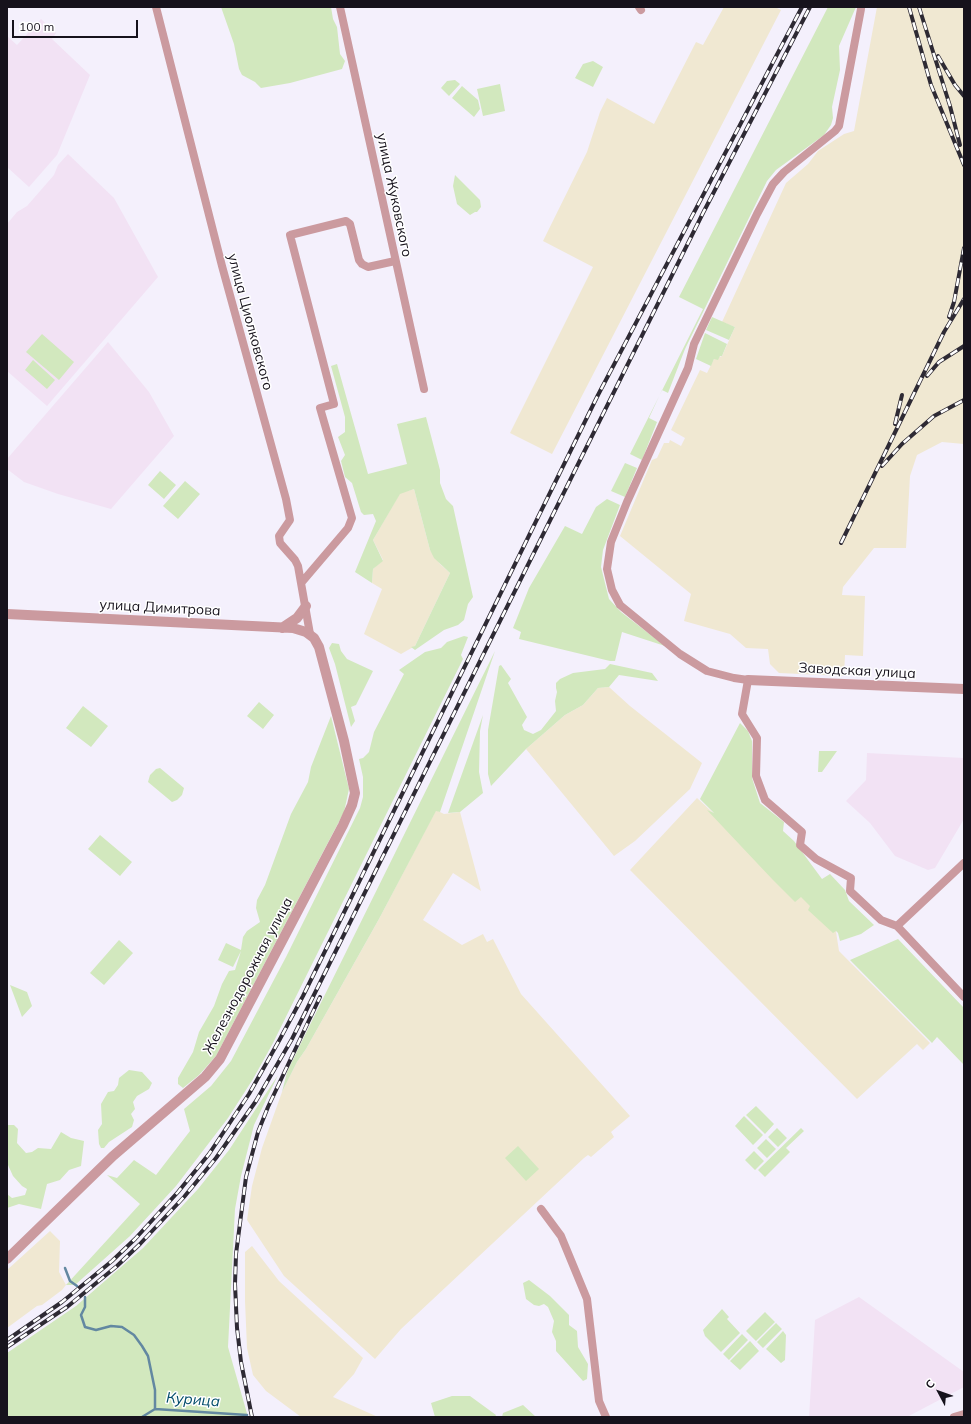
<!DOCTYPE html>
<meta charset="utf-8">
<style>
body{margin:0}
#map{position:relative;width:971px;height:1424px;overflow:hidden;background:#f4f0fc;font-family:Mulish,sans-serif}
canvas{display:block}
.frame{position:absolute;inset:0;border:8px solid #16121c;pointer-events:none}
.north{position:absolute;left:919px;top:1372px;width:40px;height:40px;-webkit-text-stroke:3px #fff;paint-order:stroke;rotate:311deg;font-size:11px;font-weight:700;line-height:16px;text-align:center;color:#16121c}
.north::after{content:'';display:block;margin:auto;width:14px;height:18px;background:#16121c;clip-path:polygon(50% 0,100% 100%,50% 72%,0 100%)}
.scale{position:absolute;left:12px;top:20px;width:126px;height:18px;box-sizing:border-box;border:2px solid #16121c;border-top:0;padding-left:5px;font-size:12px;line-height:14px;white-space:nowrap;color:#16121c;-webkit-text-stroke:3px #fff;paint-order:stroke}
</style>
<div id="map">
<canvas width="971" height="1424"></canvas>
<div class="frame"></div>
<div class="north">С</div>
<div class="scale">100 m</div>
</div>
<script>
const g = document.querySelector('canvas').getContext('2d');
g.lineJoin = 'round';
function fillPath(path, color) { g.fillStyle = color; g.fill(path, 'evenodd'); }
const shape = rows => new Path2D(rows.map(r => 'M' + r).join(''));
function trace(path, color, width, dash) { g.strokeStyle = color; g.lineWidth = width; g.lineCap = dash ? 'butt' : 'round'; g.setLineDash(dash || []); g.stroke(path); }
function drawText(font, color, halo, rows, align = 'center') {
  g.font = font + ' Mulish,sans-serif'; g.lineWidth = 3; g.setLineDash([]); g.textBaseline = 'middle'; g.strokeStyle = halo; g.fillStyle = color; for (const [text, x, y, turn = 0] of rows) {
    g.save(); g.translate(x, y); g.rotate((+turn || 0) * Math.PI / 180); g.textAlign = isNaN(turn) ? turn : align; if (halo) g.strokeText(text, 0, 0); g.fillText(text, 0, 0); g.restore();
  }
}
fillPath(shape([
 [724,7,775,7,781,10,552,454,510,433,593,267,543,241,587,152,600,112,607,98,654,124,696,42,703,45],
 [877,7,964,7,964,444,942,442,917,455,910,476,906,548,874,548,843,587,842,595,865,596,863,656,845,655,844,676,779,673,770,664,768,649,746,648,730,634,684,621,691,594,620,536,652,460,657,458,664,443,669,443,670,440,681,446,685,438,671,430,700,370,707,373,714,359,722,356,735,327,722,322,786,183,808,164,818,151,844,134,854,131],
 [414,489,430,550,440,564,450,573,415,646,401,654,364,634,382,589,372,583,373,569,383,560,373,540,400,493],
 [609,687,630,706,702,763,690,789,635,841,614,856,526,749,565,715,583,705,598,688],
 [697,798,835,925,839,951,930,1043,923,1050,917,1044,857,1099,630,870],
 [436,810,444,814,460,812,481,891,453,873,423,920,462,945,483,934,487,942,493,939,521,994,630,1116,611,1132,614,1137,591,1157,588,1155,584,1158,401,1329,375,1359,284,1276,247,1220,252,1186,262,1148,282,1092,297,1062,306,1049,379,919],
 [50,1231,60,1241,59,1272,66,1285,62,1290,42,1305,37,1306,7,1328,7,1270],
 [252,1246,279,1281,363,1358,354,1374,333,1397,378,1417,301,1417,266,1391,253,1375,247,1348,245,1301,245,1252]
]), '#f0e8d2');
fillPath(shape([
 [41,19,56,33,52,39,90,75,57,155,29,187,7,167,7,36,17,45],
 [68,154,114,198,158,277,47,406,7,371,7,224,17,212,27,206,54,175,58,165],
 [108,342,149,392,174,436,111,509,58,494,24,482,7,469,7,459],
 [867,753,964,758,964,819,935,868,928,870,895,856,870,823,846,801,866,780],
 [859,1297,964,1372,964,1387,907,1417,809,1417,815,1320]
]), '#f2e2f4');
fillPath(shape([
 [221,7,331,7,333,19,337,27,340,54,345,61,342,69,290,83,261,88,255,82,242,75,239,69,234,44],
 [828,7,856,7,839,46,840,70,832,107,833,118,831,125,824,135,776,170,767,181,685,349,668,393,662,390,649,418,657,422,642,460,630,454,703,309,679,297],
 [593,61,603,67,593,87,575,78,583,64],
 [455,80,460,84,449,96,441,88,447,81],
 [500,84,505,111,483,116,477,89],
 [462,86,478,100,480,109,474,117,452,98],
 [455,175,480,200,481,207,477,212,475,212,470,215,457,204,453,186],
 [712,317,735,327,729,340,706,330],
 [705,333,727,344,722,356,720,356,718,360,714,359,711,366,696,359],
 [42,334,74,362,59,380,26,352],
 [33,360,55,380,47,389,25,370],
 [337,364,368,474,407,464,397,424,426,417,440,470,440,483,446,499,453,506,473,597,468,604,464,620,458,625,444,630,415,650,411,647,415,646,450,573,434,558,430,550,414,489,400,494,373,540,383,561,373,569,372,583,355,572,376,521,373,514,364,515,361,512,352,483,345,477,341,461,345,455,338,437,345,432,345,417,331,366],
 [625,463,637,468,625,497,611,491],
 [160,471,176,485,164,499,148,485],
 [185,481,200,494,178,519,163,506],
 [607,499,620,505,603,550,601,567,609,599,621,612,665,646,622,632,615,661,610,661,519,639,521,632,513,628,529,588,565,526,582,534,596,507],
 [464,636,468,637,461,655,463,659,273,1043,253,1079,228,1118,176,1186,130,1236,75,1285,66,1285,140,1204,107,1175,117,1178,134,1160,156,1175,190,1131,184,1109,211,1086,231,1061,286,957,360,808,363,797,363,777,359,759,363,758,369,752,374,732,404,674,399,670,425,652,441,648,447,642],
 [332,643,339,644,341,651,347,659,373,671,356,705,351,707,355,721,351,727,335,664,329,648],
 [495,651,440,812,436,811,379,919,306,1049,297,1062,282,1092,287,1072,300,1045],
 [610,664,652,673,658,681,619,675,609,687,598,688,583,705,565,715,526,749,491,786,488,774,488,730,499,666,501,665,511,679,508,683,527,717,522,725,524,730,533,734,541,730,556,711,555,701,557,692,556,688,556,683,560,679,573,673,605,669],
 [259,702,274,715,263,729,247,716],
 [83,706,108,726,91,747,66,728],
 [483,715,480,731,479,772,483,793,460,812,448,813],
 [331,716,349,789,344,812,216,1056,199,1075,183,1088,178,1084,178,1078,193,1052,199,1032,214,1006,222,984,229,971,235,970,241,951,233,967,218,960,226,943,241,950,243,937,247,931,260,922,256,908,257,900,265,885,291,814,308,782,311,767],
 [740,723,748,731,752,741,752,778,760,803,784,822,783,831,794,841,822,879,830,874,845,890,849,901,874,925,861,934,840,941,838,933,836,931,833,933,808,910,810,906,801,897,795,902,773,880,707,810,714,813,700,799],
 [819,751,837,751,822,772,818,772],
 [160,768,184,788,182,795,177,800,172,802,148,782,150,775,156,769],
 [100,835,132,862,120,876,88,849],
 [898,939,964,1008,964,1065,937,1037,932,1043,850,960],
 [119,940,133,953,104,985,90,973],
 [10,985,27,992,32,1006,22,1017],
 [129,1070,142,1072,152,1083,149,1089,137,1096,133,1102,135,1109,131,1114,134,1120,132,1127,109,1142,104,1148,101,1148,99,1144,98,1130,102,1124,101,1104,108,1092,114,1091,118,1085,119,1078],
 [278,1075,254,1125,241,1176,235,1209,228,1347,248,1417,7,1417,7,1353,76,1306,143,1248,198,1189,229,1150],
 [756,1106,774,1124,765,1134,746,1115],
 [744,1116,763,1135,753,1145,735,1126],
 [7,1125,14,1125,18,1129,17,1143,26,1153,32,1152,38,1148,51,1149,61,1132,71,1138,84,1141,81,1166,69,1170,60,1180,47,1184,41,1209,19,1204,7,1208,7,1194,12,1198,25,1195,27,1189,22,1186,13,1176,8,1165],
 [777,1128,787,1138,778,1147,768,1137],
 [801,1128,804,1131,786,1148,790,1152,765,1177,758,1170],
 [766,1139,776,1149,767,1158,757,1148],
 [518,1146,539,1169,526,1181,505,1158],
 [754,1151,764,1161,755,1170,745,1160],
 [529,1280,550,1296,569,1315,569,1325,577,1331,578,1347,588,1364,587,1379,583,1381,556,1351,556,1341,552,1332,554,1321,548,1307,544,1304,539,1306,534,1305,526,1299,523,1283],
 [722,1309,729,1317,727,1319,740,1333,721,1352,705,1336,703,1330],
 [765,1312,775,1322,756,1341,746,1331],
 [776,1323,782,1329,763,1348,757,1342],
 [783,1331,786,1335,785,1360,781,1363,766,1349],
 [742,1334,748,1340,729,1360,723,1354],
 [750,1341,759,1351,740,1370,730,1361],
 [452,1396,470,1396,496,1415,495,1417,435,1417,431,1403],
 [523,1405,536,1417,502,1417,503,1413]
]), '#d2e8be');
trace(shape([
 [65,1268,70,1281,77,1286],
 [85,1297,85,1307,81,1315,85,1327,96,1330,111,1326,122,1327,134,1335,142,1346,148,1356,155,1390,155,1409],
 [155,1409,247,1415],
 [142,1417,155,1409]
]), '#6388a1', 2.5);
trace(shape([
 [156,7,222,266,286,499,290,520,279,536,280,543,295,560,298,566,310,634],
 [340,7,424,389],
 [639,7,641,10],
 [861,9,839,126,835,131,784,172,773,184,757,214,694,344,688,368,627,502,611,542,607,569,612,590,620,605,680,654,707,671,734,678,748,680,742,714,757,738,756,776,765,800,802,832,800,845,816,859,851,878,850,891,881,920,897,926,964,997],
 [302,582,348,528,352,518,320,408,334,404,290,235,346,221,350,224,359,260,362,264,368,267,395,261],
 [897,926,964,863],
 [541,1209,561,1236,587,1299,599,1401,606,1417],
 [954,1417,964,1414]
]), '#cb9a9f', 8);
trace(shape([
 [7,614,293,628,306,632,314,638,319,647,344,741,355,793,352,805,343,825,220,1059,205,1077,113,1156,7,1259],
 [282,628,297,618,306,606],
 [748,680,964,689]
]), '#cb9a9f', 10);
const rail = shape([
 [909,7,931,85,964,165],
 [919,7,950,106,960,145],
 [938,56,955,85,964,96],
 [949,317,954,302,964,248],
 [927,376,939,362,964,346],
 [895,424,902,395],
 [882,466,902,444,934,416,964,400],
 [841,543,944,332,964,299],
 [7,1340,62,1302,112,1261,135,1239,178,1192,209,1154,249,1094,280,1039,303,996,598,395,802,7],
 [7,1347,67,1307,117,1266,140,1244,184,1197,216,1158,256,1101,292,1039,703,213,810,7],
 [252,1417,241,1362,237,1328,235,1284,236,1254,246,1177,258,1132,268,1107,320,997]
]);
trace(rail, '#2e2a34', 4);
trace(rail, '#fff', 2.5, [8]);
drawText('14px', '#16121c', '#fff', [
 ["улица Жуковского",394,195,78],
 ["улица Циолковского",250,322,75],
 ["улица Димитрова",160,608,3],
 ["Заводская улица",857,671,3],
 ["Железнодорожная улица",248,976,-62]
]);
drawText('italic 15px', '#004b6a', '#fff', [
 ["Курица",193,1400,4]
]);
</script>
